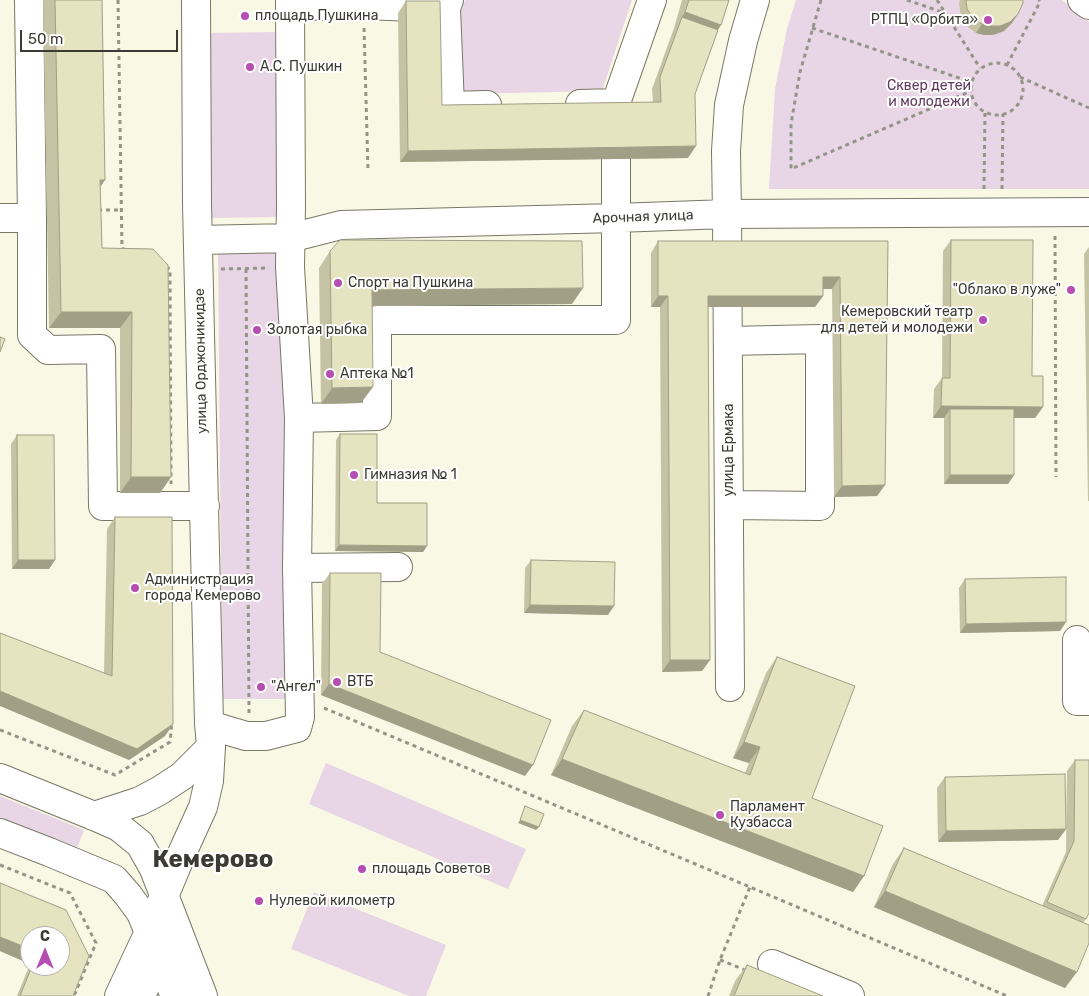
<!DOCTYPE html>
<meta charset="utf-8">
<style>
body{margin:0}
#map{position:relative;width:1089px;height:996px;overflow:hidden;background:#f9f8e5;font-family:Rubik,sans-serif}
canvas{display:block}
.north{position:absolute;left:20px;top:926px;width:50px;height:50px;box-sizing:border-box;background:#fff;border:1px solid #b1b1ae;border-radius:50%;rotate:0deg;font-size:14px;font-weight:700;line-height:20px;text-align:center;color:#3b3b34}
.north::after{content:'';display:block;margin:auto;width:18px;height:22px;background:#b64db0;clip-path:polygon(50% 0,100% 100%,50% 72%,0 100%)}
.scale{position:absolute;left:20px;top:30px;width:158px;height:22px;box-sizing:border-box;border:2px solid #3b3b34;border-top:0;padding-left:6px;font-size:15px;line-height:18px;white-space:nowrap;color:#3b3b34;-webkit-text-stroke:4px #fff;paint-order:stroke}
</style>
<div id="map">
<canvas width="1089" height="996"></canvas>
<div class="north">С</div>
<div class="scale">50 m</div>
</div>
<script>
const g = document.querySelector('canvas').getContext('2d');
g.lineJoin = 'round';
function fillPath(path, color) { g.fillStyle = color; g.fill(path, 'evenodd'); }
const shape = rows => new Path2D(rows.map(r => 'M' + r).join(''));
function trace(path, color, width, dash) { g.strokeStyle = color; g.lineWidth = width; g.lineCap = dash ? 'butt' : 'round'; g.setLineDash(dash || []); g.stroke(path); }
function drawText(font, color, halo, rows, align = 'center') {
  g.font = font + ' Rubik,sans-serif'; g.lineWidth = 4; g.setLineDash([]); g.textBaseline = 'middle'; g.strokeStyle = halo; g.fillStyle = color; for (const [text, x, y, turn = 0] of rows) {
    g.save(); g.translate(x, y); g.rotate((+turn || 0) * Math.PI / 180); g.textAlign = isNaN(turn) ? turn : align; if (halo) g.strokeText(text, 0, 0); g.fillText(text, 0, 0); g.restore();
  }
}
fillPath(shape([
 [465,0,632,0,602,91,463,94,460,13],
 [796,0,1062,0,1089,22,1089,189,769,189,775,89,787,29],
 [275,32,279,217,211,218,208,33],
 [285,247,288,699,222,699,218,248],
 [326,763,526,849,508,889,309,804],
 [0,796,84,830,76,851,0,820],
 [314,892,446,945,426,996,409,996,291,949]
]), '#e8d5e5');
const minor = shape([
 [29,0,32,218,32,335,48,350,101,349,103,506,205,506],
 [449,0,446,8,450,106,487,105],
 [1082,0,1089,5],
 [290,6,364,5,440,8],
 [580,104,616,103,652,0],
 [0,218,32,218],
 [198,240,290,238,341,225,616,218,727,214,1089,212],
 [728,341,820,339,820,506,729,505],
 [299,418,377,416,377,320,616,320,616,122],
 [297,568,398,567],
 [1077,640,1077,701,1089,701],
 [730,687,727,214,726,151,729,105,743,41,755,0],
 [209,723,219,728,246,736,266,736,297,728,300,717,297,568,299,418,290,267,291,206,290,0],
 [94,816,140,801,159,791,182,776,211,747],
 [772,964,850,996],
 [119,996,149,932,183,851,203,807,209,781,211,747,209,723,197,204,196,0],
 [141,996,166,939]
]);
const major = shape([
 [0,778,94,816,119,827,140,844,154,869,203,996],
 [0,833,49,852,114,879,128,895,141,913,175,996]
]);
trace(minor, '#797867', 30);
trace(major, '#797867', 30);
trace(shape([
 [118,0,122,248,126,250],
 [821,0,800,72,791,124,791,169,971,91],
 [907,0,945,13],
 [937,0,980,68],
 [364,28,368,170],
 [812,28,971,82],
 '971 89a26 26 0 1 1 52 0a26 26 0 1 1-52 0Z',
 [1007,65,1040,2,1039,0],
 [1020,77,1089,108],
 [984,189,985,112],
 [1002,189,1003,114],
 [98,210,122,210],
 [1055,236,1056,477],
 [166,267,170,269,171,484],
 [221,269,267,268],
 [246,269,249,713],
 [324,708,750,887,1007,996],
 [0,730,115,775,170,742,172,722],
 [0,865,70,893,96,943,74,996],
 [720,960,748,971],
 [708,996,720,960,750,887]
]), '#959488', 3, [4, 4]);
trace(minor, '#fff', 28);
trace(major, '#fff', 28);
fillPath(shape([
 [43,0,102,0,105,180,100,187,102,248,153,249,171,477,160,493,120,493,120,328,49,328],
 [682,0,729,0,721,25,718,30,695,94,688,158,400,162,398,13,406,1,442,105,653,102,652,89,674,28],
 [960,0,1023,0,1012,23,1004,31,993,35,984,35,976,33,968,27,961,17,959,3],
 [951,240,1032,376,1043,407,1035,418,1014,418,1014,475,1008,484,944,484,944,418,933,418,934,389,942,378,943,251],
 [658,241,888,241,885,485,877,496,834,497,832,289,823,289,823,296,815,307,708,307,710,660,702,671,662,672,660,307,651,307,651,253],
 [1089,247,1089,501,1088,501,1084,254],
 [330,251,572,304,372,306,361,403,321,404,319,268],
 [340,434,377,503,427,546,423,552,335,551,336,440],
 [17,435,55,560,49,569,12,569,11,444],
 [115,517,173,724,165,736,129,760,104,673,107,529],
 [531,560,608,615,524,613,525,568],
 [330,573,380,652,525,776,321,695,322,584],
 [965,579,1066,622,1060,631,960,633,959,588],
 [777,657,812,798,864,876,853,892,551,775,572,726,584,710,745,773,749,763,733,758,766,673],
 [1075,760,1086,919,1083,923,1065,988,874,907,893,864,904,848,1042,906,1066,852,1067,771],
 [945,777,1066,829,1058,840,938,842,937,788],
 [0,883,66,910,89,956,73,996,17,996,30,964,0,951],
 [30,936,60,936,60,966,30,966],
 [747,965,823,996,729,996,735,981]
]), '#c6c3a5');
fillPath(shape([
 [685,12,721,25,710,41,682,17],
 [1018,14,1012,23,1004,31,993,35,984,35,976,33,982,24],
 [696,146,688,158,400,162,408,151],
 [100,180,105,180,94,196],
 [823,277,840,277,832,289,815,289],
 [583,288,572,304,361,306,372,290],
 [658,296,668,296,660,307,651,307],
 [708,296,823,296,815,307,700,307],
 [61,312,132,312,120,328,49,328],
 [373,387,361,403,321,404,332,388],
 [941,406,1043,407,1035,418,950,418,950,409,944,418,933,418],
 [950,475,1014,475,1008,484,944,484],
 [131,477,171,477,160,493,120,493],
 [885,485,877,496,834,497,842,486],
 [339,545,427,546,423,552,335,551],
 [18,560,55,560,49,569,12,569],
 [530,605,614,606,608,615,524,613],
 [1066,622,1060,631,960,633,966,624],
 [670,660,710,660,702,671,662,672],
 [329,684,533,765,525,776,321,695],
 [0,691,173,724,165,736,129,760,0,706],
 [744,742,760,747,749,763,733,758],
 [562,759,864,876,853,892,551,775],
 [520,820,539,827,536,830,518,823],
 [1066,829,1058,840,938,842,946,831],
 [885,891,1077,972,1065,988,874,907],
 [0,937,30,949,30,964,0,951]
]), '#a19f86');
const building = shape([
 [55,0,102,0,105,180,100,180,102,248,153,249,168,265,171,477,131,477,132,312,61,312,55,0],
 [689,0,729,0,721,25,685,12,689,0],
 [966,0,1023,0,1023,3,1018,14,1010,22,1000,26,991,26,982,24,974,19,967,9,966,0],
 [406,1,440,1,442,105,661,102,660,77,682,17,718,30,695,94,696,146,408,151,406,1],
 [340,240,582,241,583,288,372,290,373,387,332,388,330,251,340,240],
 [951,240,1033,240,1032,376,1043,376,1043,407,941,406,942,378,950,378,951,240],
 [658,241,888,241,885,485,842,486,840,277,823,277,823,296,708,296,710,660,670,660,668,296,658,296,658,241],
 [0,337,5,339,0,352,0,337],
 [950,409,1014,409,1014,475,950,475,950,409],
 [340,434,377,434,377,503,427,503,427,546,339,545,340,434],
 [17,435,54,435,55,560,18,560,17,435],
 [115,517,172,517,173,724,137,749,0,691,0,633,112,676,115,517],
 [531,560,615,562,614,606,530,605,531,560],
 [330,573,381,573,380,652,551,720,533,765,329,684,330,573],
 [1066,577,1066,622,966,624,965,579,1066,577],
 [777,657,855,686,812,798,883,826,864,876,562,759,584,710,750,775,760,747,744,742,777,657],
 [1075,760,1089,760,1089,913,1086,919,1047,902,1074,841,1075,760],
 [1065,774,1066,829,946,831,945,777,1065,774],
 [525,806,544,814,539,827,520,820,525,806],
 [904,848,1089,925,1089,943,1077,972,885,891,904,848],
 [0,883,66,910,89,956,73,996,20,996,32,966,60,966,60,936,30,936,30,949,0,937,0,883],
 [747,965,823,996,734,996,747,965]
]);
fillPath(building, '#e6e3c0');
trace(building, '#a19f86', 1);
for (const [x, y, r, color] of [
 [245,16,5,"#b64db0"],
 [988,20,5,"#b64db0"],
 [250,67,5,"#b64db0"],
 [338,283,5,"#b64db0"],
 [1071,290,5,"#b64db0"],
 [983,320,5,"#b64db0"],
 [257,330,5,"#b64db0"],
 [330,374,5,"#b64db0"],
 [354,475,5,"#b64db0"],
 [135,588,5,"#b64db0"],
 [337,682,5,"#b64db0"],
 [261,687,5,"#b64db0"],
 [720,815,5,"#b64db0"],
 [362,869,5,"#b64db0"],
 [259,901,5,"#b64db0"]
]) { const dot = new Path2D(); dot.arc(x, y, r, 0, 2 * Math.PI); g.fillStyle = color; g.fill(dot); trace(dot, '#fff', 2); }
drawText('14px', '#3b3b34', '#fff', [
 ["площадь Пушкина",255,16],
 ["РТПЦ «Орбита»",978,20,"right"],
 ["А.С. Пушкин",260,67],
 ["Спорт на Пушкина",348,283],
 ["\"Облако в луже\"",1061,290,"right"],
 ["Кемеровский театр",973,312,"right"],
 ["для детей и молодежи",973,328,"right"],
 ["Золотая рыбка",267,330],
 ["Аптека №1",340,374],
 ["Гимназия № 1",364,475],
 ["Администрация",145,580],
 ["города Кемерово",145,596],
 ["ВТБ",347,682],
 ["\"Ангел\"",271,687],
 ["Парламент",730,807],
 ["Кузбасса",730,823],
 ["площадь Советов",372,869],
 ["Нулевой километр",269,901]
], 'left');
drawText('14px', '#603a5d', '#fff', [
 ["Сквер детей",929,86],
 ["и молодежи",929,102]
]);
drawText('14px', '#3b3b34', '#fff', [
 ["Арочная улица",643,217,-2],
 ["улица Орджоникидзе",201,361,-91],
 ["улица Ермака",729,450,-90]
]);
drawText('bold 24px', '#3b3b34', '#fff', [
 ["Кемерово",213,860]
]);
</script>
